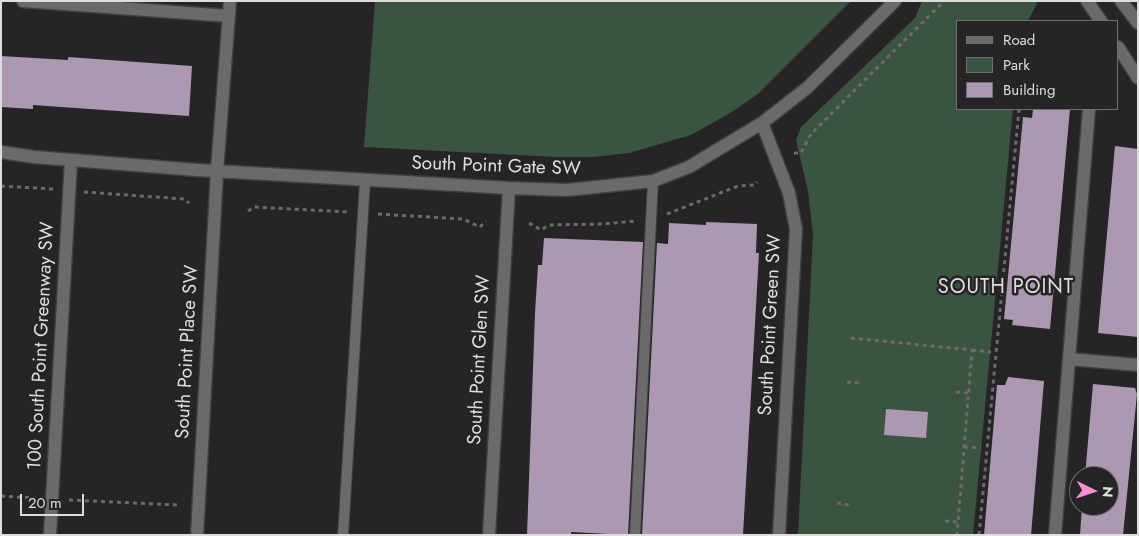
<!DOCTYPE html>
<style>
body{margin:0}
#map{position:relative;width:1139px;height:536px;overflow:hidden;background:#262426;font-family:Jost,sans-serif}
canvas{display:block}
.frame{position:absolute;inset:0;border:2px solid #dfdedf;pointer-events:none}
.legend{position:absolute;left:956px;top:20px;width:162px;height:90px;box-sizing:border-box;background:#262426;border:1px solid #706e70;margin:0;padding:6px 9px;list-style:none;font-size:15px;color:#dfdedf}
.legend li{display:flex;align-items:center;gap:10px;height:25px}
.legend b{width:25px;border:1px solid #706e70}
.north{position:absolute;left:1069px;top:466px;width:50px;height:50px;box-sizing:border-box;background:#262426;border:1px solid #706e70;border-radius:50%;rotate:94deg;font-size:14px;font-weight:700;line-height:20px;text-align:center;color:#dfdedf}
.north::after{content:'';display:block;margin:auto;width:18px;height:22px;background:#f790ce;clip-path:polygon(50% 0,100% 100%,50% 72%,0 100%)}
.scale{position:absolute;left:20px;top:494px;width:64px;height:22px;box-sizing:border-box;border:2px solid #dfdedf;border-top:0;padding-left:6px;font-size:15px;line-height:18px;white-space:nowrap;color:#dfdedf;-webkit-text-stroke:4px #262426;paint-order:stroke}
</style>
<div id="map">
<canvas width="1139" height="536"></canvas>
<div class="frame"></div>
<ul class="legend">
<li><b style="height:6px;background:#6b696c"></b>Road</li>
<li><b style="height:14px;background:#3b5341"></b>Park</li>
<li><b style="height:14px;background:#ac98b0"></b>Building</li>
</ul>
<div class="north">N</div>
<div class="scale">20 m</div>
</div>
<script>
const g = document.querySelector('canvas').getContext('2d');
g.lineJoin = 'round';
function fillPath(path, color) { g.fillStyle = color; g.fill(path, 'evenodd'); }
const shape = rows => new Path2D(rows.map(r => 'M' + r).join(''));
function trace(path, color, width, dash) { g.strokeStyle = color; g.lineWidth = width; g.lineCap = dash ? 'butt' : 'round'; g.setLineDash(dash || []); g.stroke(path); }
function drawText(font, color, halo, rows, align = 'center') {
  g.font = font + ' Jost,sans-serif'; g.lineWidth = 5; g.setLineDash([]); g.textBaseline = 'middle'; g.strokeStyle = halo; g.fillStyle = color; for (const [text, x, y, turn = 0] of rows) {
    g.save(); g.translate(x, y); g.rotate((+turn || 0) * Math.PI / 180); g.textAlign = isNaN(turn) ? turn : align; if (halo) g.strokeText(text, 0, 0); g.fillText(text, 0, 0); g.restore();
  }
}
fillPath(shape([
 [375,1,851,1,758,94,732,112,691,135,629,153,594,157,556,157,364,147],
 [922,1,1038,1,1028,21,958,21,958,109,1013,109,973,535,798,535,813,234,808,191,796,140,801,127,915,18]
]), '#3b5341');
fillPath(shape([
 [1,56,68,60,68,57,192,66,189,116,33,105,33,109,1,107],
 [1033,109,1070,109,1050,329,1012,325,1013,320,1004,319,1023,117,1032,118],
 [1115,146,1138,149,1138,337,1098,333],
 [706,222,757,224,756,253,759,253,743,535,642,535,657,243,668,244,669,223,706,225],
 [544,238,643,242,628,535,571,532,571,535,527,535,535,313,538,265,542,265],
 [1008,377,1044,381,1031,535,984,535,997,385,1005,385],
 [1093,384,1135,388,1137,394,1123,535,1080,535,1082,506,1109,506,1109,476,1085,476],
 [886,409,928,412,926,438,884,435]
]), '#ac98b0');
const lane = shape([
 [343,535,365,181],
 [635,535,653,181]
]);
const street = shape([
 [23,1,229,16],
 [1087,1,1101,21],
 [1121,1,1138,23],
 [1118,47,1138,78],
 [762,123,789,193,796,229,779,535],
 [1,152,34,157,197,170,509,188,567,190,653,181,689,167,762,123,807,88,895,1],
 [1069,359,1138,365],
 [50,535,71,160],
 [197,535,217,171,230,1],
 [489,535,509,188],
 [1055,535,1089,109]
]);
trace(lane, '#413f41', 12);
trace(street, '#413f41', 15);
trace(shape([
 [794,153,801,153,811,134,944,1],
 [1,186,53,189],
 [84,192,184,199,189,203],
 [248,211,254,207,349,212],
 [378,214,463,219,480,227,486,221],
 [667,214,738,186,755,185,757,182],
 [529,223,541,230,549,225,602,224,636,221],
 [851,338,972,350,957,535],
 [972,350,991,352],
 [847,382,860,383],
 [956,392,968,393],
 [964,447,981,448],
 [1,496,36,498],
 [69,500,177,505],
 [837,503,850,505],
 [945,521,958,522],
 [979,535,1019,109]
]), '#6c6a6c', 3, [4, 4]);
trace(lane, '#6b696c', 10);
trace(street, '#6b696c', 12);
drawText('19px', '#dfdedf', '#262426', [
 ["South Point Gate SW",496,167,2],
 ["South Point Green SW",771,325,-87],
 ["100 South Point Greenway SW",42,346,-87],
 ["South Point Place SW",188,352,-87],
 ["South Point Glen SW",480,360,-87]
]);
g.letterSpacing = '1px';
drawText('20px', '#dfdedf', '#262426', [
 ["SOUTH POINT",1006,288]
]);
g.letterSpacing = '0px';
</script>
